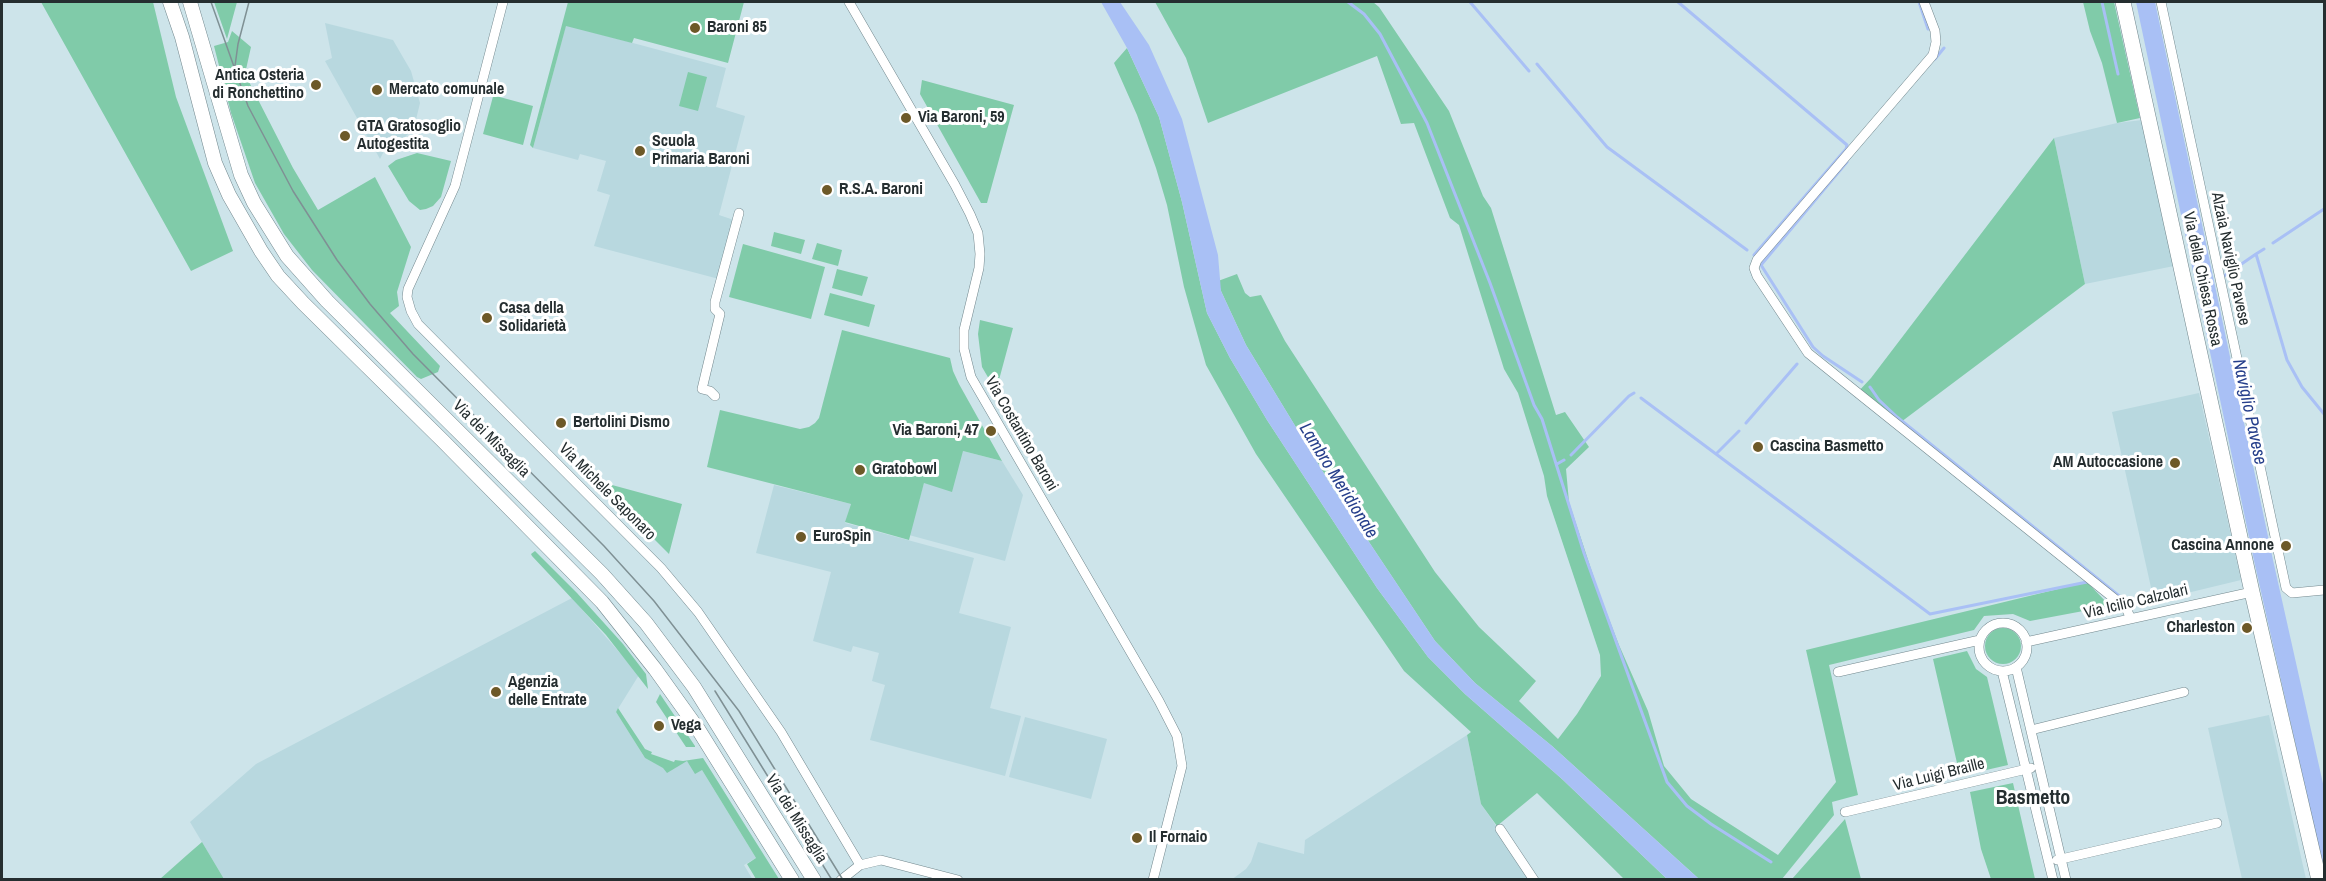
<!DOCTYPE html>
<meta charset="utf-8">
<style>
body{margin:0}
#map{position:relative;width:2326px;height:881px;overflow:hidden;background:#cde4ea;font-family:"Archivo Narrow",sans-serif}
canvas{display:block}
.frame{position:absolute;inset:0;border:3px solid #252e30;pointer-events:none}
</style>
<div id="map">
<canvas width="2326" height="881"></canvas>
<div class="frame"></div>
</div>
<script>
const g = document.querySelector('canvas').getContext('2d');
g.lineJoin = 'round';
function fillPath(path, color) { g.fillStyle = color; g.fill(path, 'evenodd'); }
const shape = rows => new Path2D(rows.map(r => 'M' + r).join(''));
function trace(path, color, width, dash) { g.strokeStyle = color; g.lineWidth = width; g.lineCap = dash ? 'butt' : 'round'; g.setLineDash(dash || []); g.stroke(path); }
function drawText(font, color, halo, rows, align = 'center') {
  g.font = font + ' "Archivo Narrow",sans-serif'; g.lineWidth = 6; g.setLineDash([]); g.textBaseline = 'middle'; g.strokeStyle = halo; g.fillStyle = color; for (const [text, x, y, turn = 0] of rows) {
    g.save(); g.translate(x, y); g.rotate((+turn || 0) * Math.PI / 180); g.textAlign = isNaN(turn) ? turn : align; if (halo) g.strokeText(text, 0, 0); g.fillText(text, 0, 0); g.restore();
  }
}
fillPath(shape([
 [325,23,393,40,411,71,420,103,414,128,401,141,386,147,380,159,325,61,332,58],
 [566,25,726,68,716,107,745,116,719,215,734,220,719,279,594,246,610,195,597,191,606,161,580,154,578,160,533,148],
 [2142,120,2174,266,2085,284,2054,138,2117,123],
 [2199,393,2241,580,2154,601,2112,412],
 [963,451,1002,461,1023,495,1005,561,909,535,924,483],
 [774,485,851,504,845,523,974,558,959,613,1011,627,990,708,1021,716,1005,776,870,740,885,685,872,681,879,653,853,646,851,652,813,641,831,572,756,553],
 [572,598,639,675,616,712,645,758,664,768,687,761,702,770,756,858,744,865,753,880,224,879,190,822,256,764],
 [2269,715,2306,879,2242,879,2208,728],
 [1025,717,1107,739,1091,799,1009,777],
 [1467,735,1481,804,1534,880,1231,880,1246,869,1251,862,1258,842,1304,854,1305,840]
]), '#b8d8df');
fillPath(shape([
 [41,2,153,2,176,97,233,251,191,271],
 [214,2,237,2,227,39],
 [568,2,744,2,728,63,634,38,632,43,566,26,533,148,530,145],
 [1155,2,1373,2,1379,7,1449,111,1483,196,1491,208,1556,415,1565,412,1589,447,1566,469,1569,502,1598,590,1619,645,1648,711,1664,766,1691,799,1778,855,1836,782,1806,650,2087,582,2110,606,2030,621,2013,614,1984,616,1974,630,1829,665,1858,795,1832,802,1834,815,1782,879,1699,879,1552,746,1475,683,1435,641,1331,485,1246,345,1221,291,1218,281,1237,274,1245,293,1250,297,1261,295,1285,341,1435,572,1479,627,1536,681,1519,701,1558,739,1577,714,1601,676,1600,655,1547,496,1544,476,1518,393,1504,369,1459,225,1450,218,1414,123,1401,124,1377,56,1208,123,1186,58],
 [2083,2,2114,2,2140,118,2117,123,2102,63,2090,31],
 [232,31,251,47,245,74,293,168,318,210,375,177,411,247,397,292,399,306,390,313,440,366,438,372,421,379,417,377,312,270,284,234,255,183,231,113,214,46,228,42],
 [1127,48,1159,117,1182,202,1207,313,1230,358,1267,420,1377,588,1428,657,1465,694,1562,779,1667,879,1624,879,1537,793,1497,826,1481,804,1467,735,1471,732,1404,671,1256,454,1206,365,1184,287,1167,205,1156,168,1137,115,1114,63],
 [688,72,707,77,698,111,679,106],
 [922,80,1014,105,987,203,981,203,920,94],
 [495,89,497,89,496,96,533,106,523,145,483,134],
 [2054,138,2085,284,1897,425,1857,393,1871,378],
 [417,153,451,161,441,197,433,206,426,209,420,210,409,201,388,166,396,160],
 [774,232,805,240,801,254,771,246],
 [817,243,842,250,838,266,812,259],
 [743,244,825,267,811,319,729,297],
 [837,269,868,277,862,296,832,288],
 [830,293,875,305,869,327,824,315],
 [980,320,1013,328,996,391,982,367,978,334],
 [842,330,950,358,953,371,959,384,1002,461,963,451,952,492,924,483,909,540,845,522,851,504,707,467,720,410,800,429,809,427,815,423,819,418],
 [601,482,682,504,669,554,600,485],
 [535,551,577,593,623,644,646,674,648,689,606,635,532,556,531,554],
 '1985 646a18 18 0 1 1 36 0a18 18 0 1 1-36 0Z',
 [1967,651,1976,669,1987,677,2008,765,1960,776,1933,659],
 [660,694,695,746,695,747,686,747,656,702],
 [618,708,645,749,652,752,651,754,674,762,675,760,683,761,703,758,779,879,756,879,747,864,756,858,702,770,695,774,687,761,667,773,663,768,645,758,616,712],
 [2013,783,2035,879,1991,879,1981,849,1970,792],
 [1845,819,1861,879,1792,879],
 [202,842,224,879,160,879,187,855]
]), '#80cba9');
fillPath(shape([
 [1101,2,1120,2,1149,45,1182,119,1218,255,1221,291,1246,345,1331,485,1435,641,1475,683,1552,746,1699,879,1667,879,1562,779,1465,694,1428,657,1377,588,1267,420,1230,358,1207,313,1182,202,1159,117,1127,48],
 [2136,2,2155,2,2273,560,2324,788,2324,871,2255,565]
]), '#a9c0f5');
trace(shape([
 [1348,2,1364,14,1380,34,1427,123,1490,283,1534,405,1542,419,1584,553,1667,782,1687,806,1711,824,1771,862],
 [1470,2,1529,71],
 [1678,2,1847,145,1846,149,1754,255],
 [1919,2,1928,29],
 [2102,2,2118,74],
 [1935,59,1944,48],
 [1537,64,1607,147,1747,250],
 [1847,162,1761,265,1813,347,1823,356,1862,382],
 [2273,243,2324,209],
 [2256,254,2264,249],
 [2224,276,2256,254,2287,360,2302,387,2324,414],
 [1870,387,1879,400,1897,417,2123,599],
 [1641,398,1716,454,1739,431],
 [1746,423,1797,364],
 [1716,454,1930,614,2087,582],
 [1571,455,1629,396,1634,393],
 [1557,464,1564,460]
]), '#a9c0f5', 3);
const street = shape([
 [503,2,455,186,408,289,407,297,411,311,418,324,661,568,698,612,781,732,860,865],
 [849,2,955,185,970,214,978,233,980,254,979,268,964,330,964,349,971,377,1159,701,1177,736,1182,766,1153,880],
 [1924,2,1935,31,1936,42,1933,55,1757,260,1754,268,1757,276,1808,353,2126,608,2131,619],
 [2161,2,2286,588,2292,593,2324,590],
 [715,396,710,391,702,389,720,314,715,309,715,302,739,213],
 '1979 647a24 24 0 1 1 48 0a24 24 0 1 1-48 0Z',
 [2026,642,2252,592],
 [2016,667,2066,880],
 [2002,671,2053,880],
 [1838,672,1980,640],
 [2031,730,2184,692],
 [1845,812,2031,768],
 [1500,829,1534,880],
 [2057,860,2217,823],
 [841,880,860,865,881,860,958,880]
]);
const secondary = shape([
 [170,2,182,37,215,163,229,195,261,251,278,276,303,303,443,441,602,602,655,669,698,729,792,880],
 [190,2,241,175,254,203,287,256,327,301,602,574,646,623,694,687,814,880]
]);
const primary = shape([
 [2123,2,2252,592,2319,880]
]);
trace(street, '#73888e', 10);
trace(secondary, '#73888e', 15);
trace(primary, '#73888e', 16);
trace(street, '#fff', 9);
trace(secondary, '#fff', 14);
trace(primary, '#fff', 15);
trace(shape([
 [211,2,248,106,293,191,337,260,370,304,413,354,604,546,654,601,739,711,843,880],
 [235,66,238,44,249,2],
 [715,691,832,880]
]), '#7f9094', 1.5);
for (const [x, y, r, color] of [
 [695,28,6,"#6d5928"],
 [316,85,6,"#6d5928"],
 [377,90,6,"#6d5928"],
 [906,118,6,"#6d5928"],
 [345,136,6,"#6d5928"],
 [640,151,6,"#6d5928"],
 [827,190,6,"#6d5928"],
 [487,318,6,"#6d5928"],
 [561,423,6,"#6d5928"],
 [991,431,6,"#6d5928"],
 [1758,447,6,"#6d5928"],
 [2175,463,6,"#6d5928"],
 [860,470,6,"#6d5928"],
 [801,537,6,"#6d5928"],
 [2286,546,6,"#6d5928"],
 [2247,628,6,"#6d5928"],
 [496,692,6,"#6d5928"],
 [659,726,6,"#6d5928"],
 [1137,838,6,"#6d5928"]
]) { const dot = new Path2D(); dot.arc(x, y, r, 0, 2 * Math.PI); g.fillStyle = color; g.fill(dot); trace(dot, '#fff', 2); }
drawText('bold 16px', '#252e30', '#fff', [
 ["Baroni 85",707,28],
 ["Antica Osteria",304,76,"right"],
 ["di Ronchettino",304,94,"right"],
 ["Mercato comunale",389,90],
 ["Via Baroni, 59",918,118],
 ["GTA Gratosoglio",357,127],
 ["Autogestita",357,145],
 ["Scuola",652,142],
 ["Primaria Baroni",652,160],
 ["R.S.A. Baroni",839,190],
 ["Casa della",499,309],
 ["Solidarietà",499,327],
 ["Bertolini Dismo",573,423],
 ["Via Baroni, 47",979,431,"right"],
 ["Cascina Basmetto",1770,447],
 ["AM Autoccasione",2163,463,"right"],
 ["Gratobowl",872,470],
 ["EuroSpin",813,537],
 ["Cascina Annone",2274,546,"right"],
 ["Charleston",2235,628,"right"],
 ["Agenzia",508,683],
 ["delle Entrate",508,701],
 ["Vega",671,726],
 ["Il Fornaio",1149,838]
], 'left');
drawText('16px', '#252e30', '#fff', [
 ["Alzaia Naviglio Pavese",2230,259,78],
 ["Via della Chiesa Rossa",2202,279,78],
 ["Via Costantino Baroni",1021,434,60],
 ["Via dei Missaglia",491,439,45],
 ["Via Michele Saponaro",607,492,45],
 ["Via Icilio Calzolari",2136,602,-13],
 ["Via Luigi Braille",1939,775,-14],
 ["Via dei Missaglia",796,819,58]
]);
drawText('italic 18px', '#263f8b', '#fff', [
 ["Naviglio Pavese",2249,412,78],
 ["Lambro Meridionale",1338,481,58]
]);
drawText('bold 20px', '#252e30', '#fff', [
 ["Basmetto",2033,799]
]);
</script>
